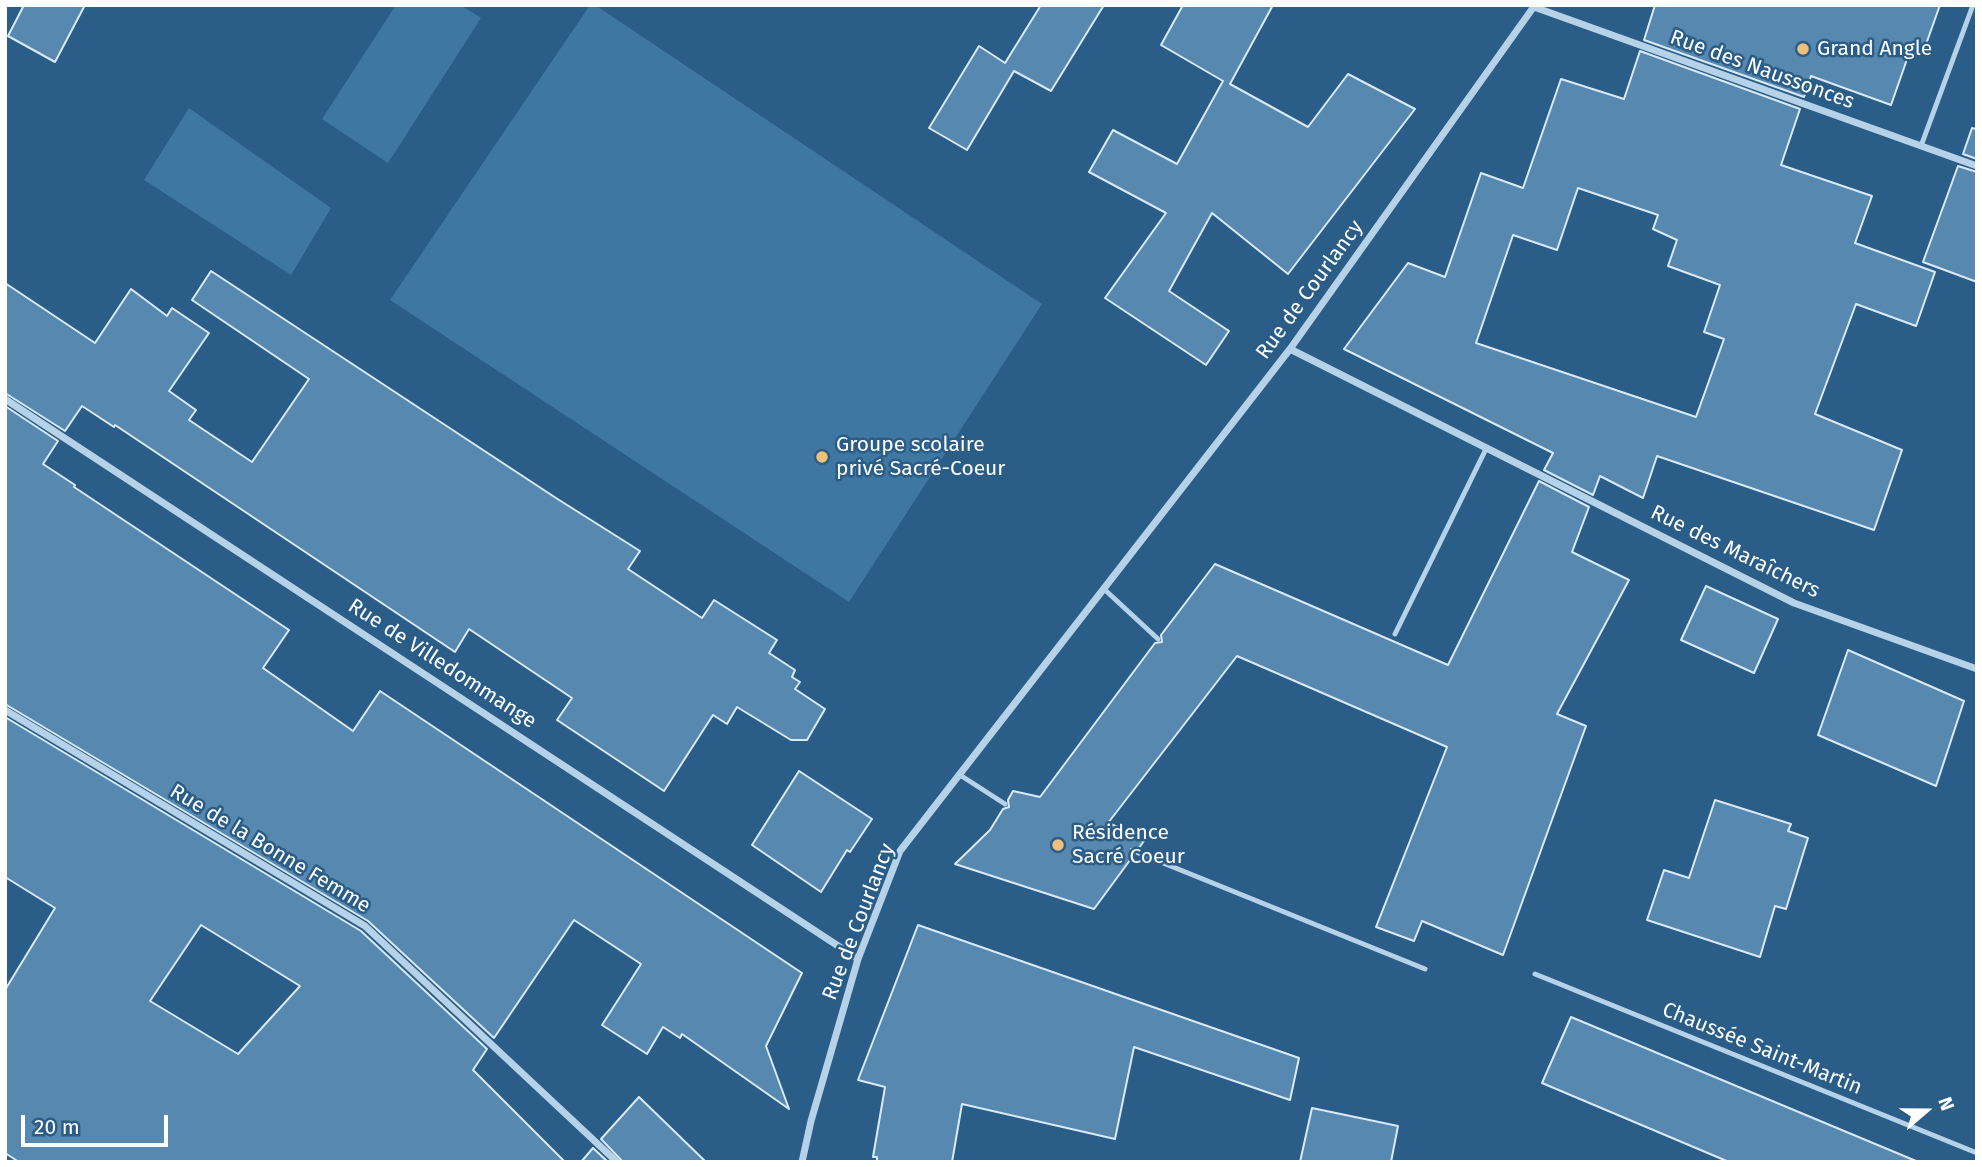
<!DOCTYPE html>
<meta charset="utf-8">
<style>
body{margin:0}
#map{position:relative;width:1982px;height:1167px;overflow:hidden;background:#2a5d87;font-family:"Fira Sans",sans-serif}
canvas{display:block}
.frame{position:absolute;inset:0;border:7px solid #fff;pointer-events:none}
.north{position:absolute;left:1891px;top:1076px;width:70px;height:70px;-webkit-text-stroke:5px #2a5d87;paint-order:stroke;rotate:70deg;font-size:19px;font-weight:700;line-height:28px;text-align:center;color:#fff}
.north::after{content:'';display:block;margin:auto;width:24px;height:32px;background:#fff;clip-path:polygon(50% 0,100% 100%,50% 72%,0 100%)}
.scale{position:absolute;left:21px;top:1115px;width:147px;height:32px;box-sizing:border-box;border:4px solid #fff;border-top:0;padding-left:9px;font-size:21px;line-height:24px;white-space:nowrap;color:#fff;-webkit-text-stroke:5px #2a5d87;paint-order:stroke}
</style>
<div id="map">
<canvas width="1982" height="1167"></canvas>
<div class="frame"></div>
<div class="north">N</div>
<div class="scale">20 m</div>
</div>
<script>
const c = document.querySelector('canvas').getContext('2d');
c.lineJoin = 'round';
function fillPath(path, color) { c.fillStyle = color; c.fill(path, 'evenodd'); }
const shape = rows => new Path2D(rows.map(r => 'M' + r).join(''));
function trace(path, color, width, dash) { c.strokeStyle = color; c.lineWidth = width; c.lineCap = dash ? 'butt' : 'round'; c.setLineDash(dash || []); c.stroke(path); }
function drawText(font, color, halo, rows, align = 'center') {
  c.font = font + ' "Fira Sans",sans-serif'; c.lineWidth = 5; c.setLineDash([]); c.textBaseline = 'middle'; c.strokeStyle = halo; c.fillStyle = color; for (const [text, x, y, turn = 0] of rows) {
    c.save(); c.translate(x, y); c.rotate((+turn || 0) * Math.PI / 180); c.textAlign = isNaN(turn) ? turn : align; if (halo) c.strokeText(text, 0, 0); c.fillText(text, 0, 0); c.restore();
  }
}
fillPath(shape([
 [396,5,461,5,481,18,388,163,322,119],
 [590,5,595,5,1042,304,849,602,390,300],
 [189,108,331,208,291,275,144,180]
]), '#3f77a3');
const building = shape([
 [24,5,85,5,55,62,8,36,24,5],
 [1041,5,1104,5,1051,91,1014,71,967,150,929,128,979,46,1005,63,1041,5],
 [1183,5,1273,5,1230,84,1308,127,1348,74,1415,109,1288,274,1212,213,1169,291,1229,331,1206,365,1105,298,1166,213,1089,172,1113,130,1177,164,1223,81,1161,45,1183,5],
 [1655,5,1940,5,1924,50,1912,45,1891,105,1811,76,1804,97,1644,40,1655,5],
 [1640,51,1800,109,1781,165,1872,196,1855,243,1935,272,1916,326,1856,304,1815,414,1902,450,1874,530,1657,456,1643,498,1600,476,1593,495,1544,470,1553,453,1344,349,1408,263,1445,277,1481,173,1523,188,1561,79,1624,99,1640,51],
 [1578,188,1658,215,1653,229,1677,240,1668,266,1720,285,1704,332,1724,339,1696,417,1476,343,1513,235,1557,250,1578,188],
 [1972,128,1977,129,1977,159,1963,154,1972,128],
 [1958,166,1977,172,1977,282,1923,262,1958,166],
 [211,271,556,498,640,551,628,569,702,618,714,600,777,640,769,653,795,670,792,677,800,682,795,689,825,709,807,740,791,740,737,707,727,724,713,715,664,791,557,720,572,698,469,629,455,652,115,425,114,427,82,406,65,431,5,393,5,283,95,343,131,289,167,316,172,308,209,333,169,391,196,410,189,420,252,462,309,379,192,300,211,271],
 [5,406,58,441,43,464,75,485,74,487,289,630,263,668,353,731,380,691,802,973,766,1046,789,1109,682,1034,680,1038,663,1027,647,1054,602,1025,641,964,574,920,494,1038,368,921,5,704,5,406],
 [1539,481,1589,507,1572,552,1629,580,1557,714,1586,726,1503,955,1422,921,1414,941,1376,927,1447,747,1237,656,1108,823,1146,838,1139,848,1131,849,1133,856,1094,909,955,864,990,830,1003,809,1009,807,1008,800,1013,791,1040,797,1155,643,1162,642,1161,635,1215,564,1448,665,1539,481],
 [1706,586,1778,619,1754,673,1681,640,1706,586],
 [1848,650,1964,701,1936,786,1818,735,1848,650],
 [5,717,361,931,487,1049,473,1070,565,1162,19,1162,5,1153,5,990,55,908,5,877,5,717],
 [201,925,300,986,238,1054,150,1001,201,925],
 [799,771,872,819,850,852,847,850,821,892,752,845,799,771],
 [1715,800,1791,824,1788,831,1808,838,1786,909,1775,906,1760,957,1647,920,1664,870,1689,878,1715,800],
 [918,925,1299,1058,1290,1100,1134,1047,1115,1139,962,1104,952,1162,877,1162,877,1157,873,1157,885,1087,858,1080,918,925],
 [1571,1017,1916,1161,1916,1162,1729,1162,1542,1083,1571,1017],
 [639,1097,706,1162,623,1162,601,1139,639,1097],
 [1312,1108,1398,1126,1391,1162,1300,1162,1312,1108],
 [593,1148,608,1162,581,1162,593,1148]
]);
fillPath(building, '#5688b0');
trace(building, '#d9eaf6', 2);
trace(shape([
 [1921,146,1973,5],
 [1104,589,1158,639],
 [1395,634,1486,449],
 [960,775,1005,804],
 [1136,852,1425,969],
 [1535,974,1977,1153]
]), '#b6d2e8', 5);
trace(shape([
 [1534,7,1977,166],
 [1290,349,1794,603,1977,669],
 [5,399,858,959],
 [5,710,365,926,617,1162],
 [802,1162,811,1121,858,959,900,851,1290,349,1535,5]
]), '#b6d2e8', 7);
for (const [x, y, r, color] of [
 [1803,49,7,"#eec07d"],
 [822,457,7,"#eec07d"],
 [1058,845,7,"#eec07d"]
]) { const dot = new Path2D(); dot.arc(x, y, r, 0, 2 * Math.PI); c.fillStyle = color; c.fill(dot); trace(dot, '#2a5d87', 2.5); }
drawText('21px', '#fff', '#2a5d87', [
 ["Grand Angle",1817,49],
 ["Groupe scolaire",836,445],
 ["privé Sacré-Coeur",836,469],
 ["Résidence",1072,833],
 ["Sacré Coeur",1072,857]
], 'left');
drawText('21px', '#fff', '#2a5d87', [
 ["Rue des Naussonces",1762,70,20],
 ["Rue de Courlancy",1310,290,-54],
 ["Rue des Maraîchers",1735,552,26],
 ["Rue de Villedommange",442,664,33],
 ["Rue de la Bonne Femme",270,849,31],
 ["Rue de Courlancy",859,922,-69],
 ["Chaussée Saint-Martin",1762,1049,22]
]);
</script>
